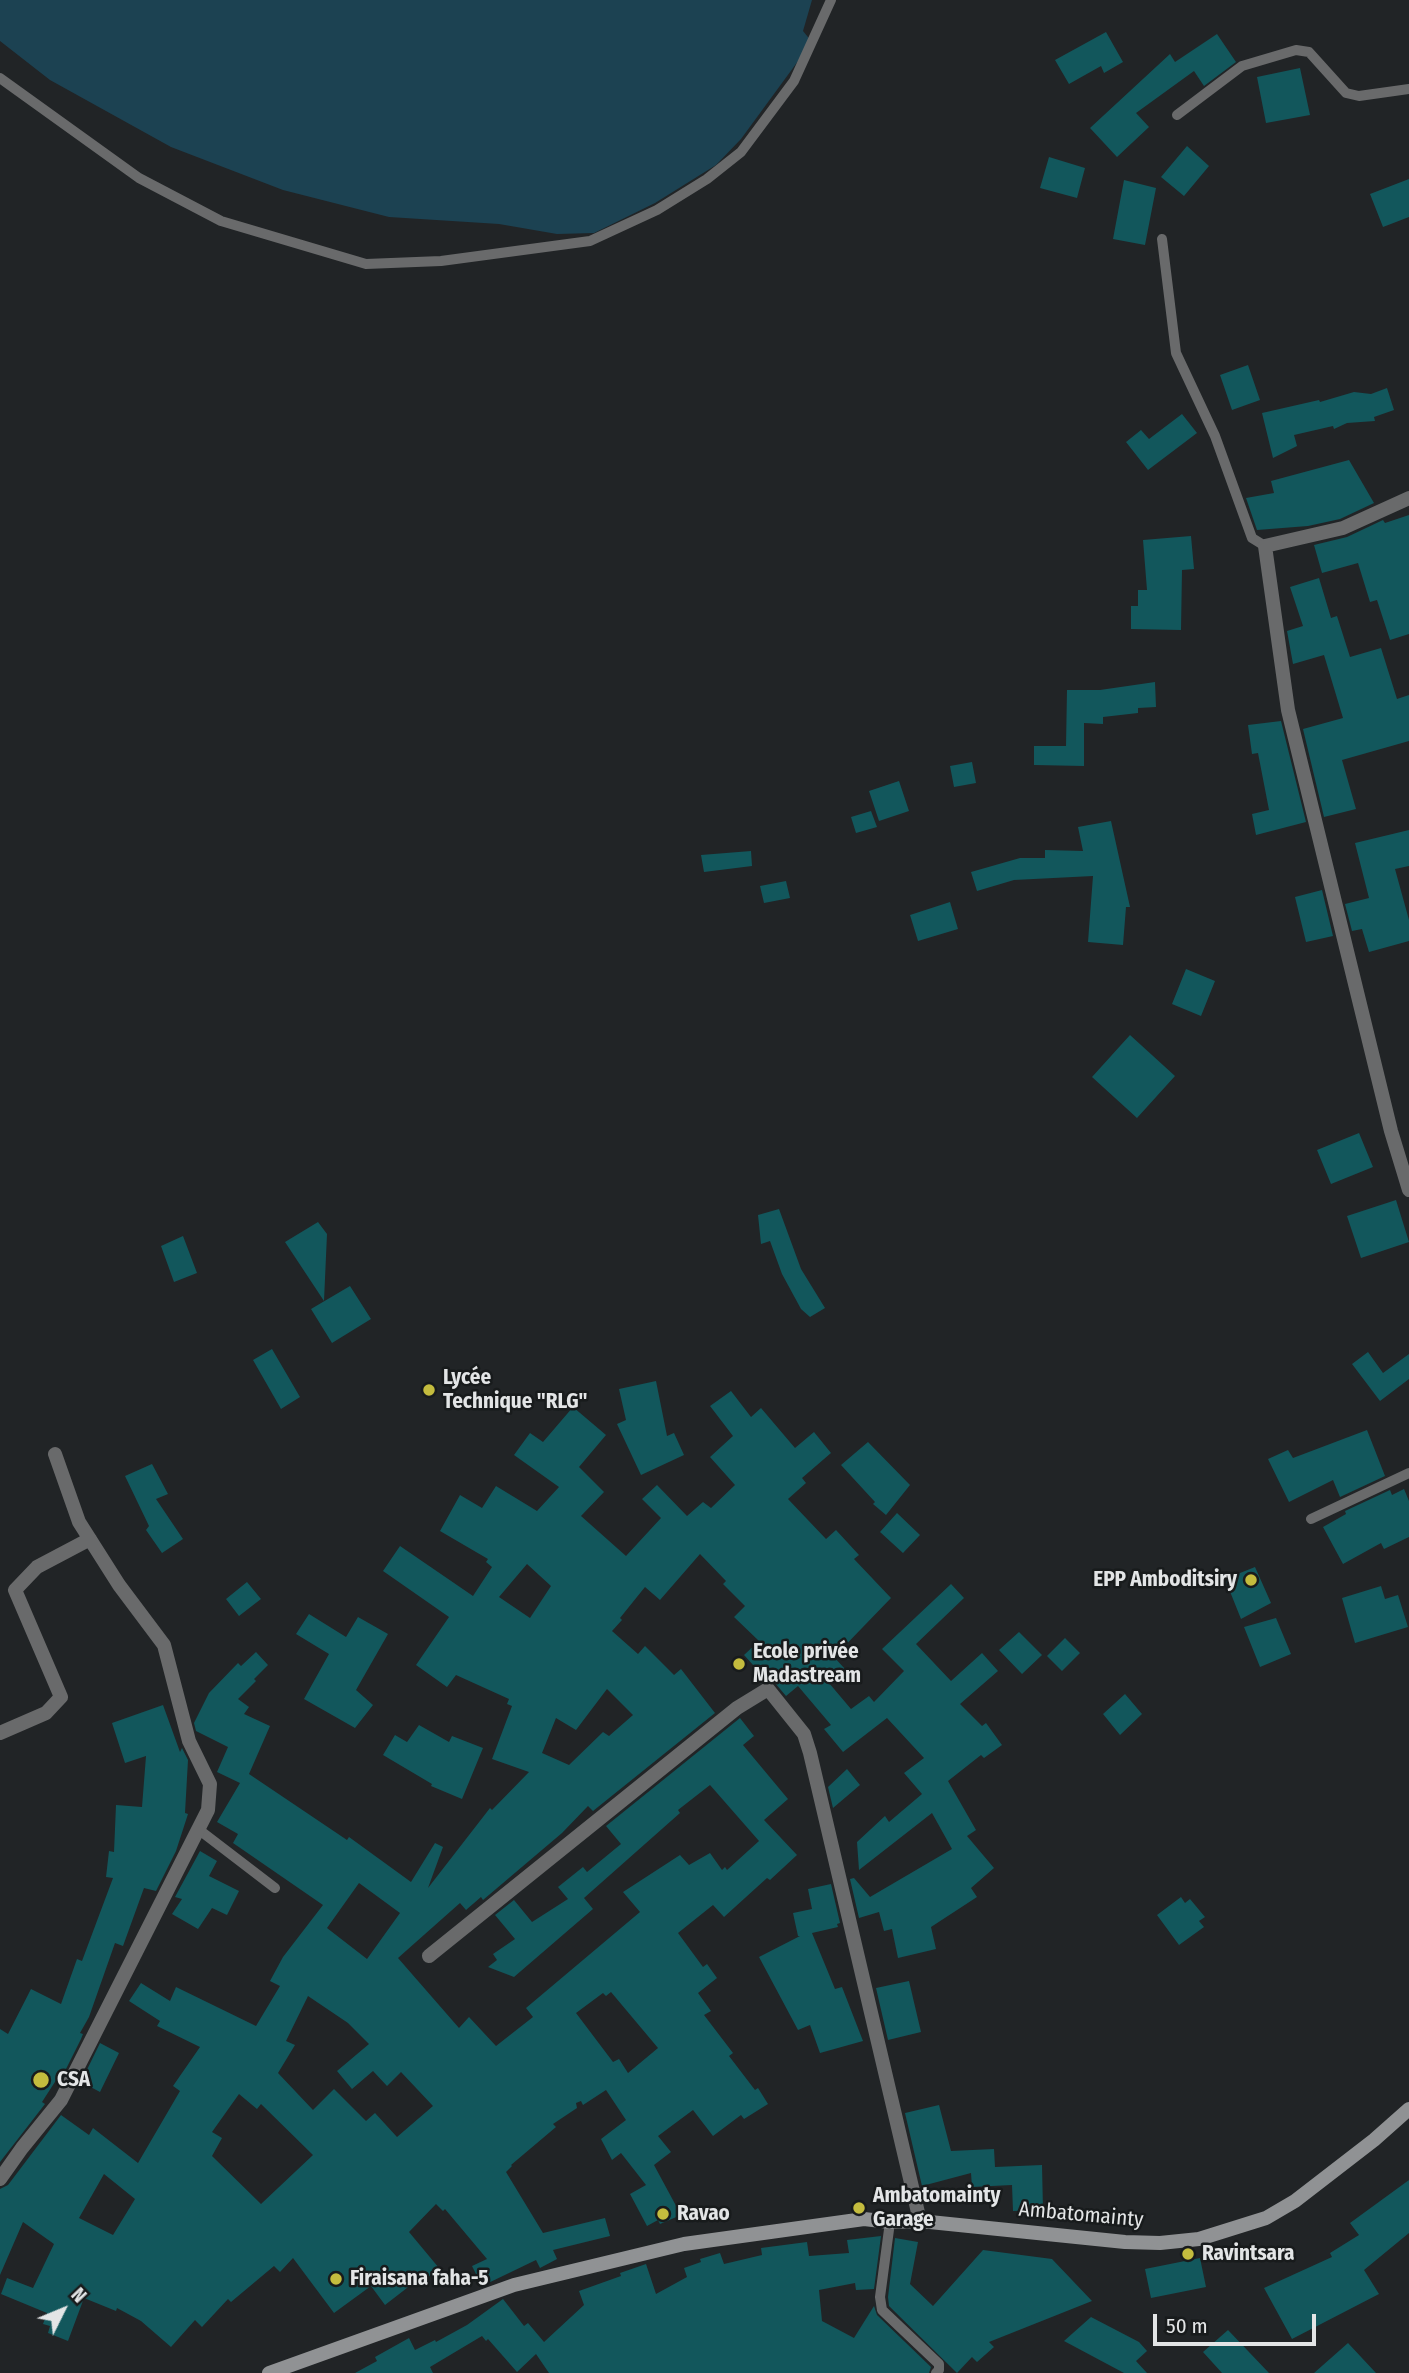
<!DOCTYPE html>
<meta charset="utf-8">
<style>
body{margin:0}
#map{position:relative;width:1409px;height:2373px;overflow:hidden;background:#212426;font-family:"Fira Sans Condensed",sans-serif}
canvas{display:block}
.north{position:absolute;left:28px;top:2275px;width:70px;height:70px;-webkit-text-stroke:5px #181b1c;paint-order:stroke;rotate:47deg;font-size:19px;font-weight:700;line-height:28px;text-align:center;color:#e3e5e6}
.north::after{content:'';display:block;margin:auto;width:24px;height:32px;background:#e3e5e6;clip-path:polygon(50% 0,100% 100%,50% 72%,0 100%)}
.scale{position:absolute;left:1153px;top:2314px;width:163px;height:32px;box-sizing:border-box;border:4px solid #e3e5e6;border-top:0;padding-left:9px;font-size:21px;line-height:24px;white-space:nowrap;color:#e3e5e6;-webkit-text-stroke:5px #181b1c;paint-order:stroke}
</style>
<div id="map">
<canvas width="1409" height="2373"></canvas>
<div class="north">N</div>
<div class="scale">50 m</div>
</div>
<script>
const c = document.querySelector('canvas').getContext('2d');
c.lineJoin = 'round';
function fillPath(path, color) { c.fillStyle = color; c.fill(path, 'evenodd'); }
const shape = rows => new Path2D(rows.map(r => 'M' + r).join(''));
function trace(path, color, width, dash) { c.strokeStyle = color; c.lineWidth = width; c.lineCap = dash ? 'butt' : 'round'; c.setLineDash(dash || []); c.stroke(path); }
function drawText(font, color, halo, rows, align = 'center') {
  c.font = font + ' "Fira Sans Condensed",sans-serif'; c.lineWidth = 5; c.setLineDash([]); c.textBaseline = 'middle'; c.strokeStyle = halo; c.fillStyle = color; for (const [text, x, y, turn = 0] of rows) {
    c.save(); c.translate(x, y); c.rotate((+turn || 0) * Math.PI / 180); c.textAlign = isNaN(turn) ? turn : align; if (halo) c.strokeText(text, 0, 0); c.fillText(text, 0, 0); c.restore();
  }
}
fillPath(shape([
 [0,0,812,0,803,31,812,42,741,139,716,165,655,203,594,233,557,234,499,224,389,217,283,190,171,147,50,80,0,41]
]), '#1c4252');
fillPath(shape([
 [1106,32,1123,62,1104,73,1101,66,1069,84,1055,60],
 [1217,34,1236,62,1204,86,1194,71,1136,113,1149,127,1117,157,1090,128,1170,54,1175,62],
 [1300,68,1310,115,1266,123,1257,77],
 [1187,146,1209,166,1184,196,1161,177],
 [1049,157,1085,168,1077,198,1040,188],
 [1409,179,1409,217,1383,227,1370,194],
 [1124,180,1156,188,1145,245,1113,239],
 [1248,365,1260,400,1232,410,1220,375],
 [1387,388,1394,410,1374,417,1375,421,1347,423,1334,429,1333,426,1294,435,1297,446,1273,458,1262,413,1319,400,1320,402,1354,392,1371,394],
 [1182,414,1197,433,1148,470,1126,442,1141,430,1149,439],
 [1349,460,1374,503,1340,519,1308,526,1257,530,1246,498,1274,493,1271,481],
 [1409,515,1409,634,1390,640,1377,600,1370,602,1358,563,1322,573,1314,545,1347,537,1383,520,1385,523],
 [1191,536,1194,569,1182,570,1181,630,1131,629,1131,606,1138,606,1138,590,1147,590,1143,540],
 [1319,578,1331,618,1337,616,1350,657,1381,648,1397,699,1409,695,1409,741,1342,760,1356,809,1324,817,1303,729,1343,718,1324,655,1293,664,1287,631,1303,626,1290,587],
 [1155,682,1156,707,1138,708,1138,713,1103,717,1103,724,1084,723,1084,766,1034,765,1034,746,1066,746,1067,690,1100,690],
 [1281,721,1306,822,1256,835,1252,814,1269,810,1258,753,1252,754,1248,725],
 [972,762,976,783,954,787,950,766],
 [899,781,909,811,879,821,869,791],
 [871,811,877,827,856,833,851,817],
 [1111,821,1130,907,1126,907,1123,945,1088,942,1093,876,1014,880,977,891,971,872,1020,858,1045,858,1045,850,1083,851,1078,827],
 [1409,830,1409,866,1395,869,1409,920,1409,941,1369,952,1362,929,1352,931,1345,904,1369,898,1355,843],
 [751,851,752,866,704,872,701,855],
 [786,881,790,898,764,903,760,886],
 [1322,890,1333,936,1306,942,1295,897],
 [950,902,958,929,918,941,910,915],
 [1186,969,1215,981,1201,1016,1172,1004],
 [1130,1035,1175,1076,1137,1118,1092,1077],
 [1359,1133,1373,1167,1331,1184,1317,1150],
 [1396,1200,1409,1242,1361,1258,1347,1216],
 [779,1209,801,1269,825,1308,810,1317,801,1309,782,1274,770,1241,761,1244,758,1215],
 [318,1222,327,1234,324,1301,285,1242],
 [183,1236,197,1273,174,1282,161,1246],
 [350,1286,371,1319,332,1343,311,1309],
 [272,1349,300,1397,281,1409,253,1360],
 [1368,1352,1383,1373,1409,1354,1409,1379,1380,1401,1352,1364],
 [656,1381,667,1436,674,1433,684,1455,641,1475,617,1424,626,1420,619,1389],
 [731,1391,751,1417,761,1408,795,1448,814,1432,831,1453,802,1478,806,1483,788,1499,826,1539,836,1530,859,1555,854,1559,891,1598,834,1657,845,1669,829,1683,851,1709,869,1696,874,1702,904,1671,882,1649,951,1584,964,1598,916,1644,951,1681,982,1653,998,1671,960,1704,982,1726,986,1723,1002,1745,984,1758,981,1755,948,1781,976,1830,967,1836,994,1868,971,1888,977,1897,931,1927,936,1949,898,1958,892,1929,884,1931,879,1912,859,1918,850,1879,854,1878,870,1897,952,1849,932,1813,859,1870,857,1842,885,1816,889,1822,922,1794,904,1773,924,1758,887,1718,843,1752,824,1729,831,1725,798,1686,786,1696,775,1683,766,1675,764,1677,744,1655,759,1641,734,1617,745,1606,723,1584,726,1581,700,1554,660,1600,645,1587,620,1618,622,1620,612,1631,638,1654,645,1646,674,1675,681,1669,715,1713,593,1811,588,1806,562,1833,483,1900,481,1897,466,1910,460,1903,398,1958,459,2028,469,2017,496,2046,533,2017,526,2008,640,1912,623,1892,680,1855,689,1865,710,1853,722,1870,725,1867,727,1870,759,1841,710,1785,678,1810,680,1813,584,1898,593,1909,514,1977,488,1967,497,1960,493,1954,515,1939,495,1915,514,1900,532,1922,568,1899,558,1887,583,1867,587,1872,621,1844,606,1826,740,1718,754,1736,743,1745,788,1799,764,1820,797,1855,770,1880,767,1878,724,1917,713,1905,678,1933,703,1967,707,1964,717,1978,698,1993,711,2011,704,2015,733,2053,729,2056,755,2090,758,2088,768,2104,744,2119,741,2115,713,2136,693,2110,658,2136,671,2152,654,2165,681,2215,660,2224,658,2220,647,2226,630,2194,646,2185,621,2153,612,2160,601,2139,626,2120,606,2090,583,2105,581,2101,576,2103,577,2108,553,2124,556,2127,511,2165,512,2166,506,2172,543,2233,605,2218,610,2236,553,2250,557,2259,540,2268,536,2260,482,2286,472,2266,487,2259,445,2209,443,2211,436,2204,409,2232,439,2268,419,2285,416,2281,385,2305,371,2286,334,2313,293,2258,280,2272,274,2266,231,2302,228,2299,202,2327,195,2320,171,2347,141,2321,117,2308,116,2311,84,2298,68,2341,48,2333,50,2326,43,2324,47,2313,1,2294,7,2278,33,2288,54,2244,23,2222,0,2275,0,2189,8,2185,61,2115,89,2135,93,2128,138,2163,180,2091,173,2086,200,2047,157,2026,160,2021,129,2001,141,1983,170,2001,176,1987,256,2026,280,1986,270,1981,283,1957,323,1905,233,1843,238,1834,217,1822,240,1783,217,1772,228,1747,196,1731,194,1723,209,1693,238,1663,241,1666,256,1652,268,1665,254,1679,256,1681,238,1699,249,1707,244,1714,270,1726,249,1774,347,1840,349,1837,411,1882,435,1843,443,1847,428,1888,490,1808,492,1810,529,1772,492,1759,512,1706,507,1704,509,1699,456,1675,447,1687,416,1665,449,1617,383,1571,400,1546,473,1596,492,1567,486,1562,488,1559,440,1531,460,1495,482,1508,496,1486,537,1511,559,1487,514,1455,530,1433,543,1442,573,1407,606,1435,579,1467,604,1492,581,1516,626,1556,661,1518,642,1499,657,1485,687,1516,703,1502,711,1508,735,1485,710,1457,733,1436,710,1406],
 [527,1564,551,1586,530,1618,499,1597],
 [607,1689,633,1715,609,1736,603,1732,569,1765,542,1753,556,1718,576,1730],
 [359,1883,400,1913,367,1959,327,1928],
 [611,1992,658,2048,628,2073,619,2059,613,2062,576,2013,603,1993,606,1996],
 [308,1996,348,2023,369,2044,337,2071,352,2089,373,2071,387,2086,401,2072,433,2106,397,2137,375,2113,366,2121,334,2089,313,2110,278,2073,295,2045,286,2041],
 [239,2094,257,2109,261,2104,313,2155,261,2204,212,2156,222,2138,212,2132],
 [104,2174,135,2199,113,2235,79,2218],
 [1367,1430,1385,1476,1340,1497,1333,1480,1289,1502,1268,1459,1288,1450,1293,1458],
 [868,1442,910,1485,886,1515,873,1504,875,1502,841,1465],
 [152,1464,168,1494,156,1499,183,1539,162,1553,146,1530,149,1526,125,1476],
 [1404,1489,1409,1501,1409,1537,1384,1549,1381,1543,1343,1564,1323,1527,1346,1514,1345,1511,1390,1490,1392,1495],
 [897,1513,920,1535,903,1553,880,1532],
 [1255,1567,1271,1603,1241,1619,1225,1579],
 [247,1582,261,1599,239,1616,226,1599],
 [1381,1586,1385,1599,1398,1595,1408,1627,1355,1643,1342,1598],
 [309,1614,346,1637,358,1617,388,1634,356,1690,373,1705,355,1728,304,1699,329,1654,296,1634],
 [1276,1618,1291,1654,1260,1667,1244,1627],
 [1019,1632,1042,1655,1022,1674,999,1650],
 [1065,1638,1080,1653,1062,1671,1047,1656],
 [1125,1694,1142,1714,1120,1735,1103,1714],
 [163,1705,180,1752,182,1748,188,1760,185,1813,188,1814,176,1851,156,1891,144,1888,123,1946,115,1943,89,2017,80,2033,83,2034,81,2039,64,2073,62,2071,42,2102,45,2104,0,2162,0,2029,8,2034,31,1989,61,2004,77,1959,82,1961,113,1878,106,1877,109,1851,114,1852,116,1805,142,1807,146,1756,125,1763,112,1723],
 [419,1725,449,1742,452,1736,483,1748,462,1799,431,1786,432,1784,383,1755,395,1735,407,1742],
 [847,1769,860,1785,833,1808,828,1787],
 [200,1851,217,1861,209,1876,239,1891,227,1915,212,1908,198,1929,172,1914,182,1899,175,1897],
 [831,1884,840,1923,837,1924,838,1927,812,1933,835,1989,842,1987,863,2041,820,2053,810,2025,798,2030,759,1957,800,1936,798,1936,793,1913,812,1909,808,1889],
 [1181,1897,1185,1903,1190,1899,1205,1917,1199,1921,1204,1927,1179,1945,1157,1915],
 [909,1981,921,2032,888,2040,876,1988],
 [100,2043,119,2053,100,2092,81,2082],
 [939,2105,951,2151,994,2149,995,2167,1042,2165,1043,2210,1013,2211,1012,2185,972,2187,971,2173,922,2186,905,2113],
 [1409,2180,1409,2233,1364,2270,1379,2294,1292,2339,1264,2288,1332,2257,1330,2253,1359,2235,1350,2223],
 [881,2236,874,2289,856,2290,855,2283,819,2290,822,2321,854,2338,874,2306,877,2315,931,2367,929,2373,549,2373,536,2354,517,2372,488,2339,486,2341,482,2336,430,2367,433,2373,355,2373,377,2361,375,2357,409,2338,415,2350,435,2340,436,2342,467,2325,503,2299,524,2326,528,2323,544,2342,584,2305,579,2291,621,2276,620,2273,646,2264,656,2294,687,2277,684,2268,701,2262,700,2259,720,2253,724,2264,762,2255,761,2248,807,2242,809,2256,849,2253,847,2240],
 [895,2238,918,2242,910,2284,933,2306,983,2250,1052,2259,1092,2301,989,2342,994,2347,977,2362,972,2357,957,2373,889,2306,888,2297],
 [1200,2258,1206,2287,1151,2298,1145,2269],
 [1091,2317,1139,2342,1147,2351,1136,2361,1147,2373,1124,2373,1064,2341],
 [1228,2330,1269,2373,1222,2373,1203,2352],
 [1348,2343,1376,2373,1314,2373]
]), '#12575c');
trace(shape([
 [0,78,139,178,221,221,366,264,441,261,590,241,657,210,707,179,741,152,794,81,831,0],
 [1177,115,1242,66,1296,50,1309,52,1346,93,1359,96,1409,89],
 [1162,239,1176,353,1215,436,1252,538,1265,546],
 [1311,1519,1409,1473],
 [198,1829,275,1888],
 [890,2222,880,2297,882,2310,939,2364,939,2370,936,2373]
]), '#696a6b', 10);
trace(shape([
 [1409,498,1343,528,1265,546,1288,710,1391,1131,1409,1190],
 [0,1733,46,1713,61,1697,15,1590,37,1567,90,1539],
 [429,1956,737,1708,768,1689,804,1734,810,1753,920,2221],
 [0,2179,22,2148,61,2100,208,1810,210,1784,189,1741,164,1645,119,1585,79,1522,55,1454]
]), '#696a6b', 14);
trace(shape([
 [269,2373,514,2285,684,2244,864,2219,890,2222,920,2221,1125,2242,1160,2243,1199,2239,1266,2218,1295,2201,1374,2140,1409,2109]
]), '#909294', 14);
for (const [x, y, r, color] of [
 [429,1390,7,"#c4bc3e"],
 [1251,1580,7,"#c4bc3e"],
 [739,1664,7,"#c4bc3e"],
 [41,2080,9,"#c4bc3e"],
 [859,2208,7,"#c4bc3e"],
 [663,2214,7,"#c4bc3e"],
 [1188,2254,7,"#c4bc3e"],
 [336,2279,7,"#c4bc3e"]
]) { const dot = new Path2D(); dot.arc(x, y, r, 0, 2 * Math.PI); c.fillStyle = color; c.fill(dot); trace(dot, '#181b1c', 2.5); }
drawText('bold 21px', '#e3e5e6', '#181b1c', [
 ["Lycée",443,1378],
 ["Technique \"RLG\"",443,1402],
 ["EPP Amboditsiry",1237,1580,"right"],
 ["Ecole privée",753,1652],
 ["Madastream",753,1676],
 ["CSA",57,2080],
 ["Ambatomainty",873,2196],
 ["Garage",873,2220],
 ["Ravao",677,2214],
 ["Ravintsara",1202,2254],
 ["Firaisana faha-5",350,2279]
], 'left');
drawText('21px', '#e3e5e6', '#181b1c', [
 ["Ambatomainty",1081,2215,5]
]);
</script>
